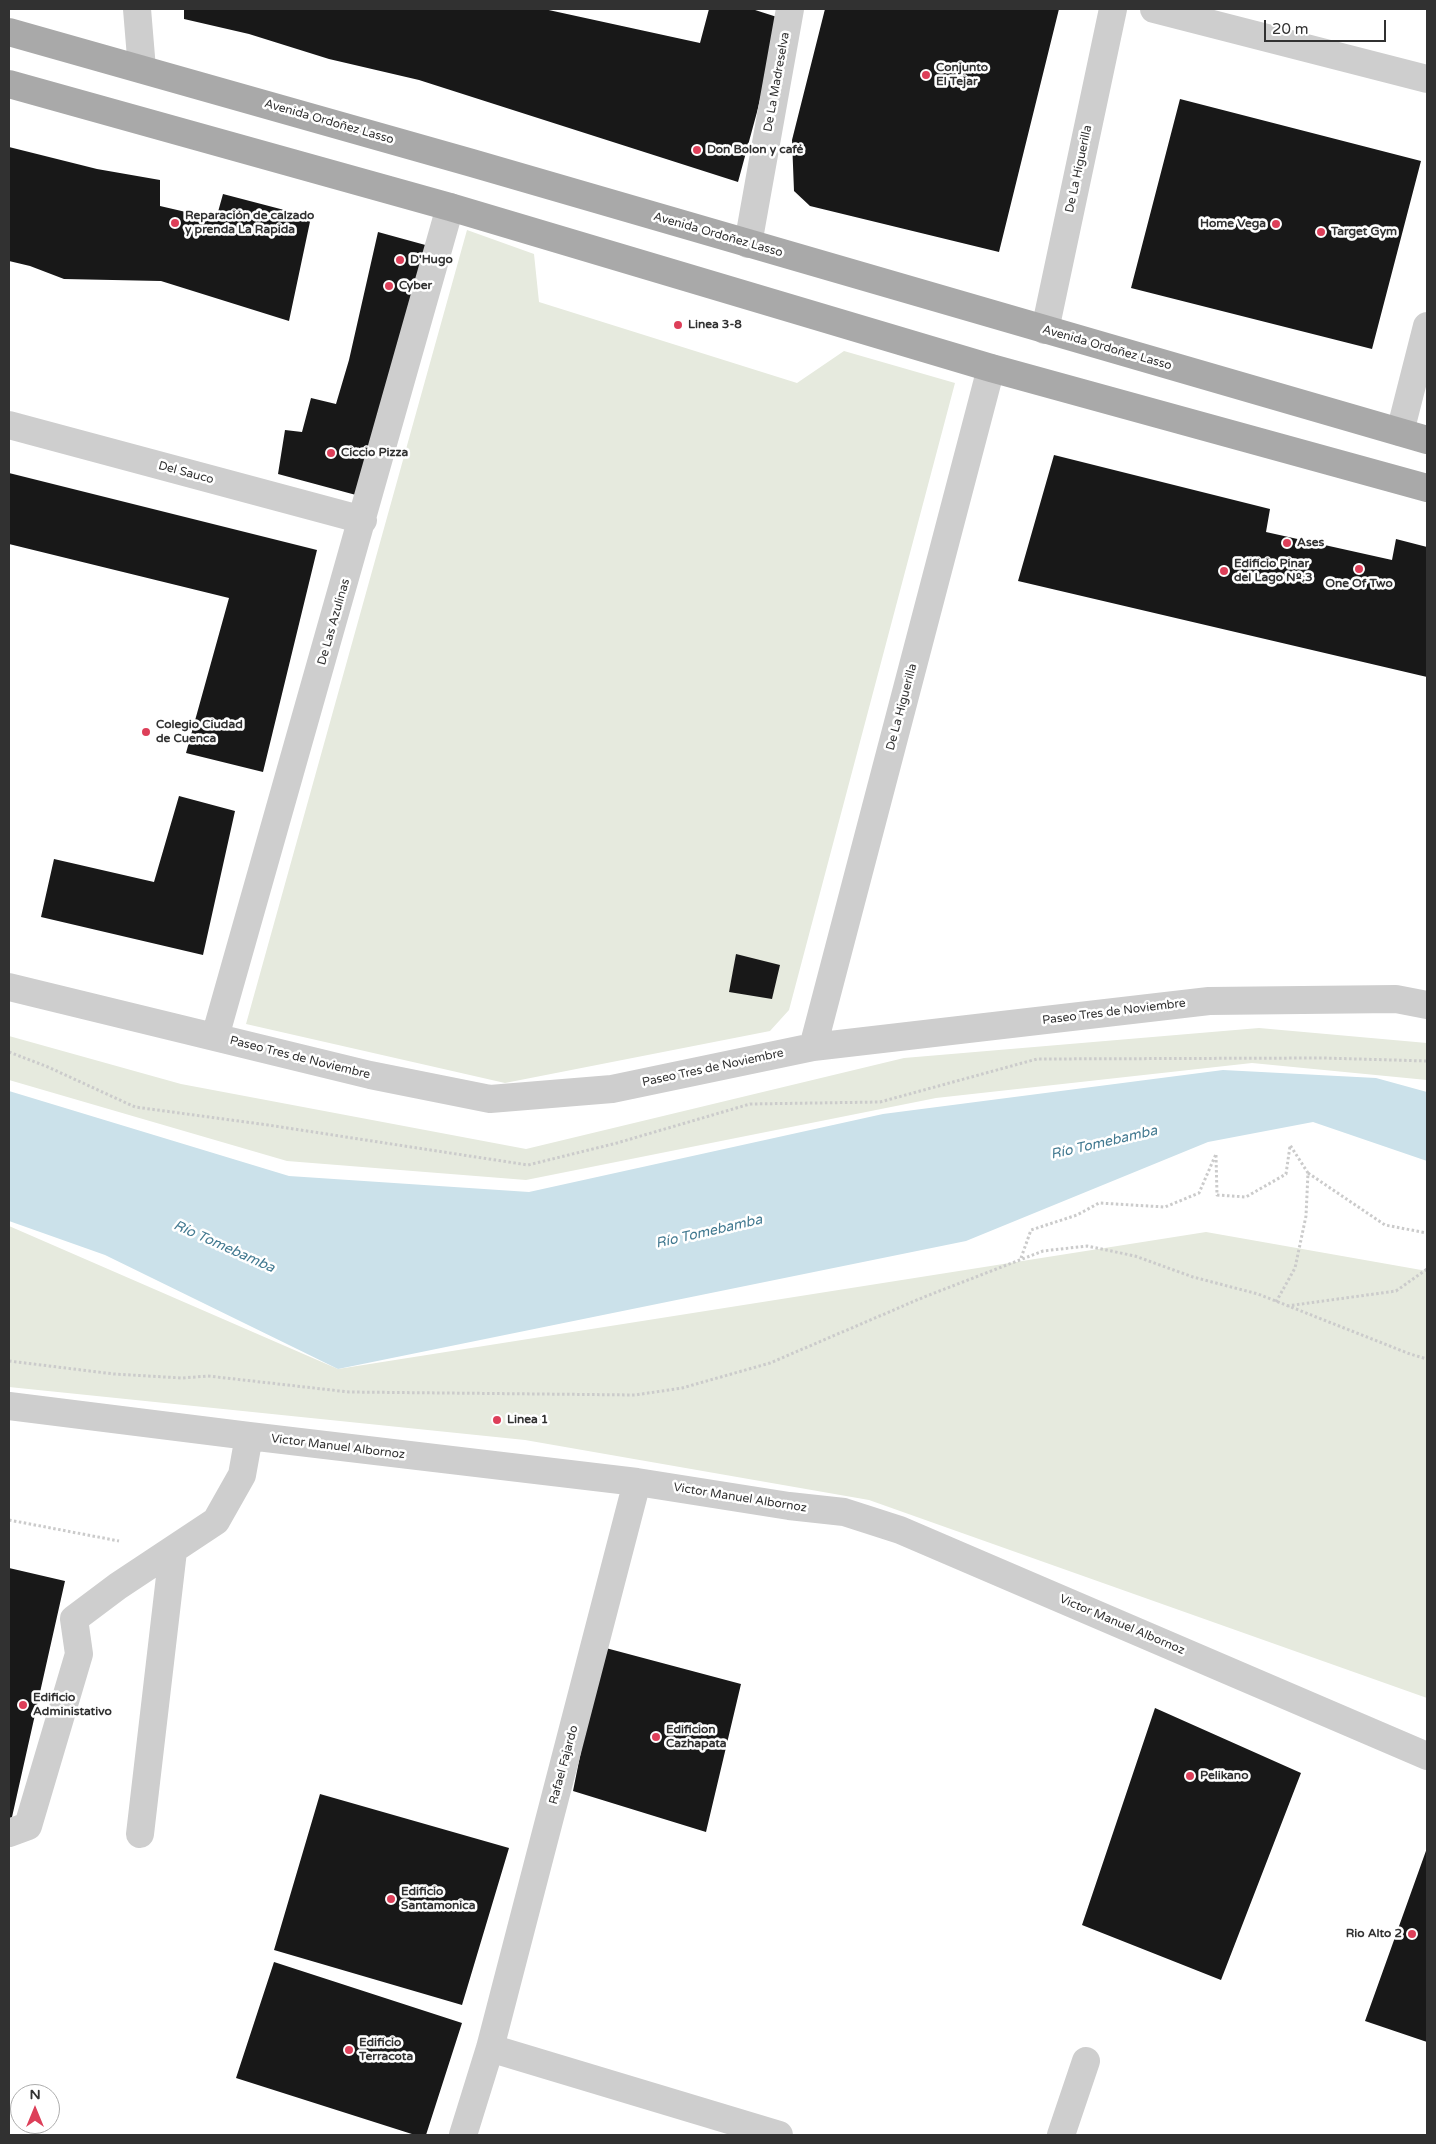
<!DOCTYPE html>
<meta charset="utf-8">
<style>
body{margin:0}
#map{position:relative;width:1436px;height:2144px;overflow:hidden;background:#fff;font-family:"Varela Round",sans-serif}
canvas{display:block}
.frame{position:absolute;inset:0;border:10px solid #313131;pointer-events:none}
.north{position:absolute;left:10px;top:2084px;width:50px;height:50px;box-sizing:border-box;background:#fff;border:1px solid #adadad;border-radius:50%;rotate:0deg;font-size:14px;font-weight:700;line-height:20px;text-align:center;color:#313131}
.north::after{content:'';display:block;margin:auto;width:18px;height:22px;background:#dd3f59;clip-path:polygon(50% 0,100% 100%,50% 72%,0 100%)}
.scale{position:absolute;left:1264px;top:20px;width:122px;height:22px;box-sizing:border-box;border:2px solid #313131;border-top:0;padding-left:6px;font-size:15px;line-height:18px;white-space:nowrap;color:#313131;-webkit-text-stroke:4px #fff;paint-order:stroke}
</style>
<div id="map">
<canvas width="1436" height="2144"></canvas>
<div class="frame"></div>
<div class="north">N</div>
<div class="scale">20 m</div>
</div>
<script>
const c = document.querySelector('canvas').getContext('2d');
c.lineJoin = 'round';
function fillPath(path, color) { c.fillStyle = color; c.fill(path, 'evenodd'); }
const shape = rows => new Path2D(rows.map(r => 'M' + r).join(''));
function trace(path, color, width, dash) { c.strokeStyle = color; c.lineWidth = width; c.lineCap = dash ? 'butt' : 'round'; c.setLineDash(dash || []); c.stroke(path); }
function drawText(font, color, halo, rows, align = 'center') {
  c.font = font + ' "Varela Round",sans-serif'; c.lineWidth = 5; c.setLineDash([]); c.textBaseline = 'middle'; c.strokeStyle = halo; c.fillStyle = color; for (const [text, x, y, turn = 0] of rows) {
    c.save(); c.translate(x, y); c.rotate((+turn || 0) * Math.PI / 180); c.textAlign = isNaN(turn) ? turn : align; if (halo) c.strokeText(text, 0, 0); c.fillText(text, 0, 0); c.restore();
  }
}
fillPath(shape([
 [467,230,534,254,539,302,797,383,844,351,955,383,789,1010,770,1031,505,1083,246,1024],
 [1259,1028,1427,1043,1427,1080,1252,1063,936,1098,526,1180,287,1161,9,1080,9,1036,181,1084,526,1149,904,1058],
 [9,1226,338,1369,1206,1232,1427,1271,1427,1698,869,1500,525,1440,9,1387]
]), '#e6eade');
fillPath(shape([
 [1223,1070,1376,1078,1427,1092,1427,1161,1313,1122,1208,1142,966,1241,338,1369,105,1255,9,1221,9,1091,289,1176,529,1192,883,1114]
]), '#cbe1ea');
fillPath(shape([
 [184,9,544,9,700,43,709,9,752,9,780,18,757,112,738,182,419,80,329,59,249,34,184,19],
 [825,9,1059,9,999,252,810,206,794,191,792,140],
 [1180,99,1421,161,1372,349,1131,288],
 [9,147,97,169,160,180,160,206,216,219,223,194,311,217,289,321,161,281,64,279,30,266,9,261],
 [378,232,429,246,356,495,278,474,285,430,302,432,311,398,336,404,349,360],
 [1054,455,1270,509,1266,532,1392,560,1396,539,1427,547,1427,677,1018,581],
 [9,473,317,550,263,772,186,753,229,598,9,544],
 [179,796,235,811,203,955,41,917,54,859,154,882],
 [736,954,780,965,772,999,729,992],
 [9,1568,65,1581,10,1826,9,1826],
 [602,1647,741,1684,706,1832,573,1791],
 [1155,1708,1301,1773,1221,1980,1082,1925],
 [320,1794,509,1848,462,2005,274,1950],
 [1427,1848,1427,2042,1365,2021],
 [274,1962,462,2023,426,2135,415,2135,236,2078]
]), '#181818');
trace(shape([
 [9,1052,48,1067,135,1107,268,1125,528,1165,617,1143,750,1104,880,1102,1037,1059,1323,1058,1427,1061],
 [1216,1155,1217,1195,1246,1197,1286,1174,1290,1146],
 [1308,1173,1385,1225,1427,1233],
 [1021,1258,1031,1230,1077,1215,1099,1203,1165,1207,1199,1193,1216,1154],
 [1276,1302,1295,1268,1306,1216,1308,1173,1290,1145],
 [1287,1306,1396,1291,1427,1269],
 [9,1361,114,1374,182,1378,208,1376,349,1392,635,1395,682,1388,770,1363,924,1297,1043,1251,1087,1246,1135,1256,1193,1277,1258,1294,1410,1354,1427,1359],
 [9,1520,119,1541]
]), '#cbcbcb', 3, [2.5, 2.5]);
trace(shape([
 [137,9,142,69],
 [1154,9,1427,79],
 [748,244,790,9],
 [1045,330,1113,9],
 [9,425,363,520],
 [1400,432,1427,326],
 [9,987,370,1075,490,1099,612,1089,813,1047,1209,1001,1396,999,1427,1005],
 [215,1037,450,207],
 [813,1047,991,368],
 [9,1406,249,1436,637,1482,789,1506,844,1512,900,1530,1427,1756],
 [9,1833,28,1826,79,1654,74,1619,118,1586,216,1521,242,1475,249,1436],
 [140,1834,173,1551],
 [490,2048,779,2135],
 [463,2135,490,2048,637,1482],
 [1061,2135,1086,2061]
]), '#cecece', 28);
trace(shape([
 [9,32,472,163,1427,440],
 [9,84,450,207,991,368,1427,488]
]), '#a9a9a9', 28);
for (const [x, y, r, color] of [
 [926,75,5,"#dd3f59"],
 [697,150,5,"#dd3f59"],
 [175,223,5,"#dd3f59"],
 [1276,224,5,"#dd3f59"],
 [1321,232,5,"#dd3f59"],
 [400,260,5,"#dd3f59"],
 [389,286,5,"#dd3f59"],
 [678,325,5,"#dd3f59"],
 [331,453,5,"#dd3f59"],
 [1287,543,5,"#dd3f59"],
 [1359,569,5,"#dd3f59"],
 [1224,571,5,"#dd3f59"],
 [146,732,5,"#dd3f59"],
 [497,1420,5,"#dd3f59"],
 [23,1705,5,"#dd3f59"],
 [656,1737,5,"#dd3f59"],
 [1190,1776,5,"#dd3f59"],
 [391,1899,5,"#dd3f59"],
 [1412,1934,5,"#dd3f59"],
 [349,2050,5,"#dd3f59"]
]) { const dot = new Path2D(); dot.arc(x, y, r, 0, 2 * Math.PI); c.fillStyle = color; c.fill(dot); trace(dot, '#fff', 2); }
drawText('bold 12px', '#313131', '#fff', [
 ["Conjunto",936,68],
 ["El Tejar",936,82],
 ["Don Bolon y café",707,150],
 ["Reparación de calzado",185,216],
 ["y prenda La Rapida",185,230],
 ["Home Vega",1266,224,"right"],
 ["Target Gym",1331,232],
 ["D'Hugo",410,260],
 ["Cyber",399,286],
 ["Linea 3-8",688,325],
 ["Ciccio Pizza",341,453],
 ["Ases",1297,543],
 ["Edificio Pinar",1234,564],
 ["del Lago Nº.3",1234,578],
 ["One Of Two",1359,584,"center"],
 ["Colegio Ciudad",156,725],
 ["de Cuenca",156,739],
 ["Linea 1",507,1420],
 ["Edificio",33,1698],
 ["Administativo",33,1712],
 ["Edificion",666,1730],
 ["Cazhapata",666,1744],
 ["Pelikano",1200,1776],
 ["Edificio",401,1892],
 ["Santamonica",401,1906],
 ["Rio Alto 2",1402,1934,"right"],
 ["Edificio",359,2043],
 ["Terracota",359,2057]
], 'left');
drawText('12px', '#313131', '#fff', [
 ["De La Madreselva",777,82,-80],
 ["Avenida Ordoñez Lasso",329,122,16],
 ["De La Higuerilla",1079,169,-78],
 ["Avenida Ordoñez Lasso",718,235,16],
 ["Avenida Ordoñez Lasso",1107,348,16],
 ["Del Sauco",186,473,15],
 ["De Las Azulinas",334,622,-74],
 ["De La Higuerilla",902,707,-75],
 ["Paseo Tres de Noviembre",1114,1012,-7],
 ["Paseo Tres de Noviembre",300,1058,14],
 ["Paseo Tres de Noviembre",713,1068,-12],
 ["Victor Manuel Albornoz",338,1447,7],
 ["Victor Manuel Albornoz",740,1498,9],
 ["Victor Manuel Albornoz",1122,1625,23],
 ["Rafael Fajardo",564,1765,-75]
]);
drawText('italic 14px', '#427990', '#fff', [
 ["Río Tomebamba",1104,1143,-13],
 ["Río Tomebamba",709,1232,-13],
 ["Río Tomebamba",224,1247,24]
]);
</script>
